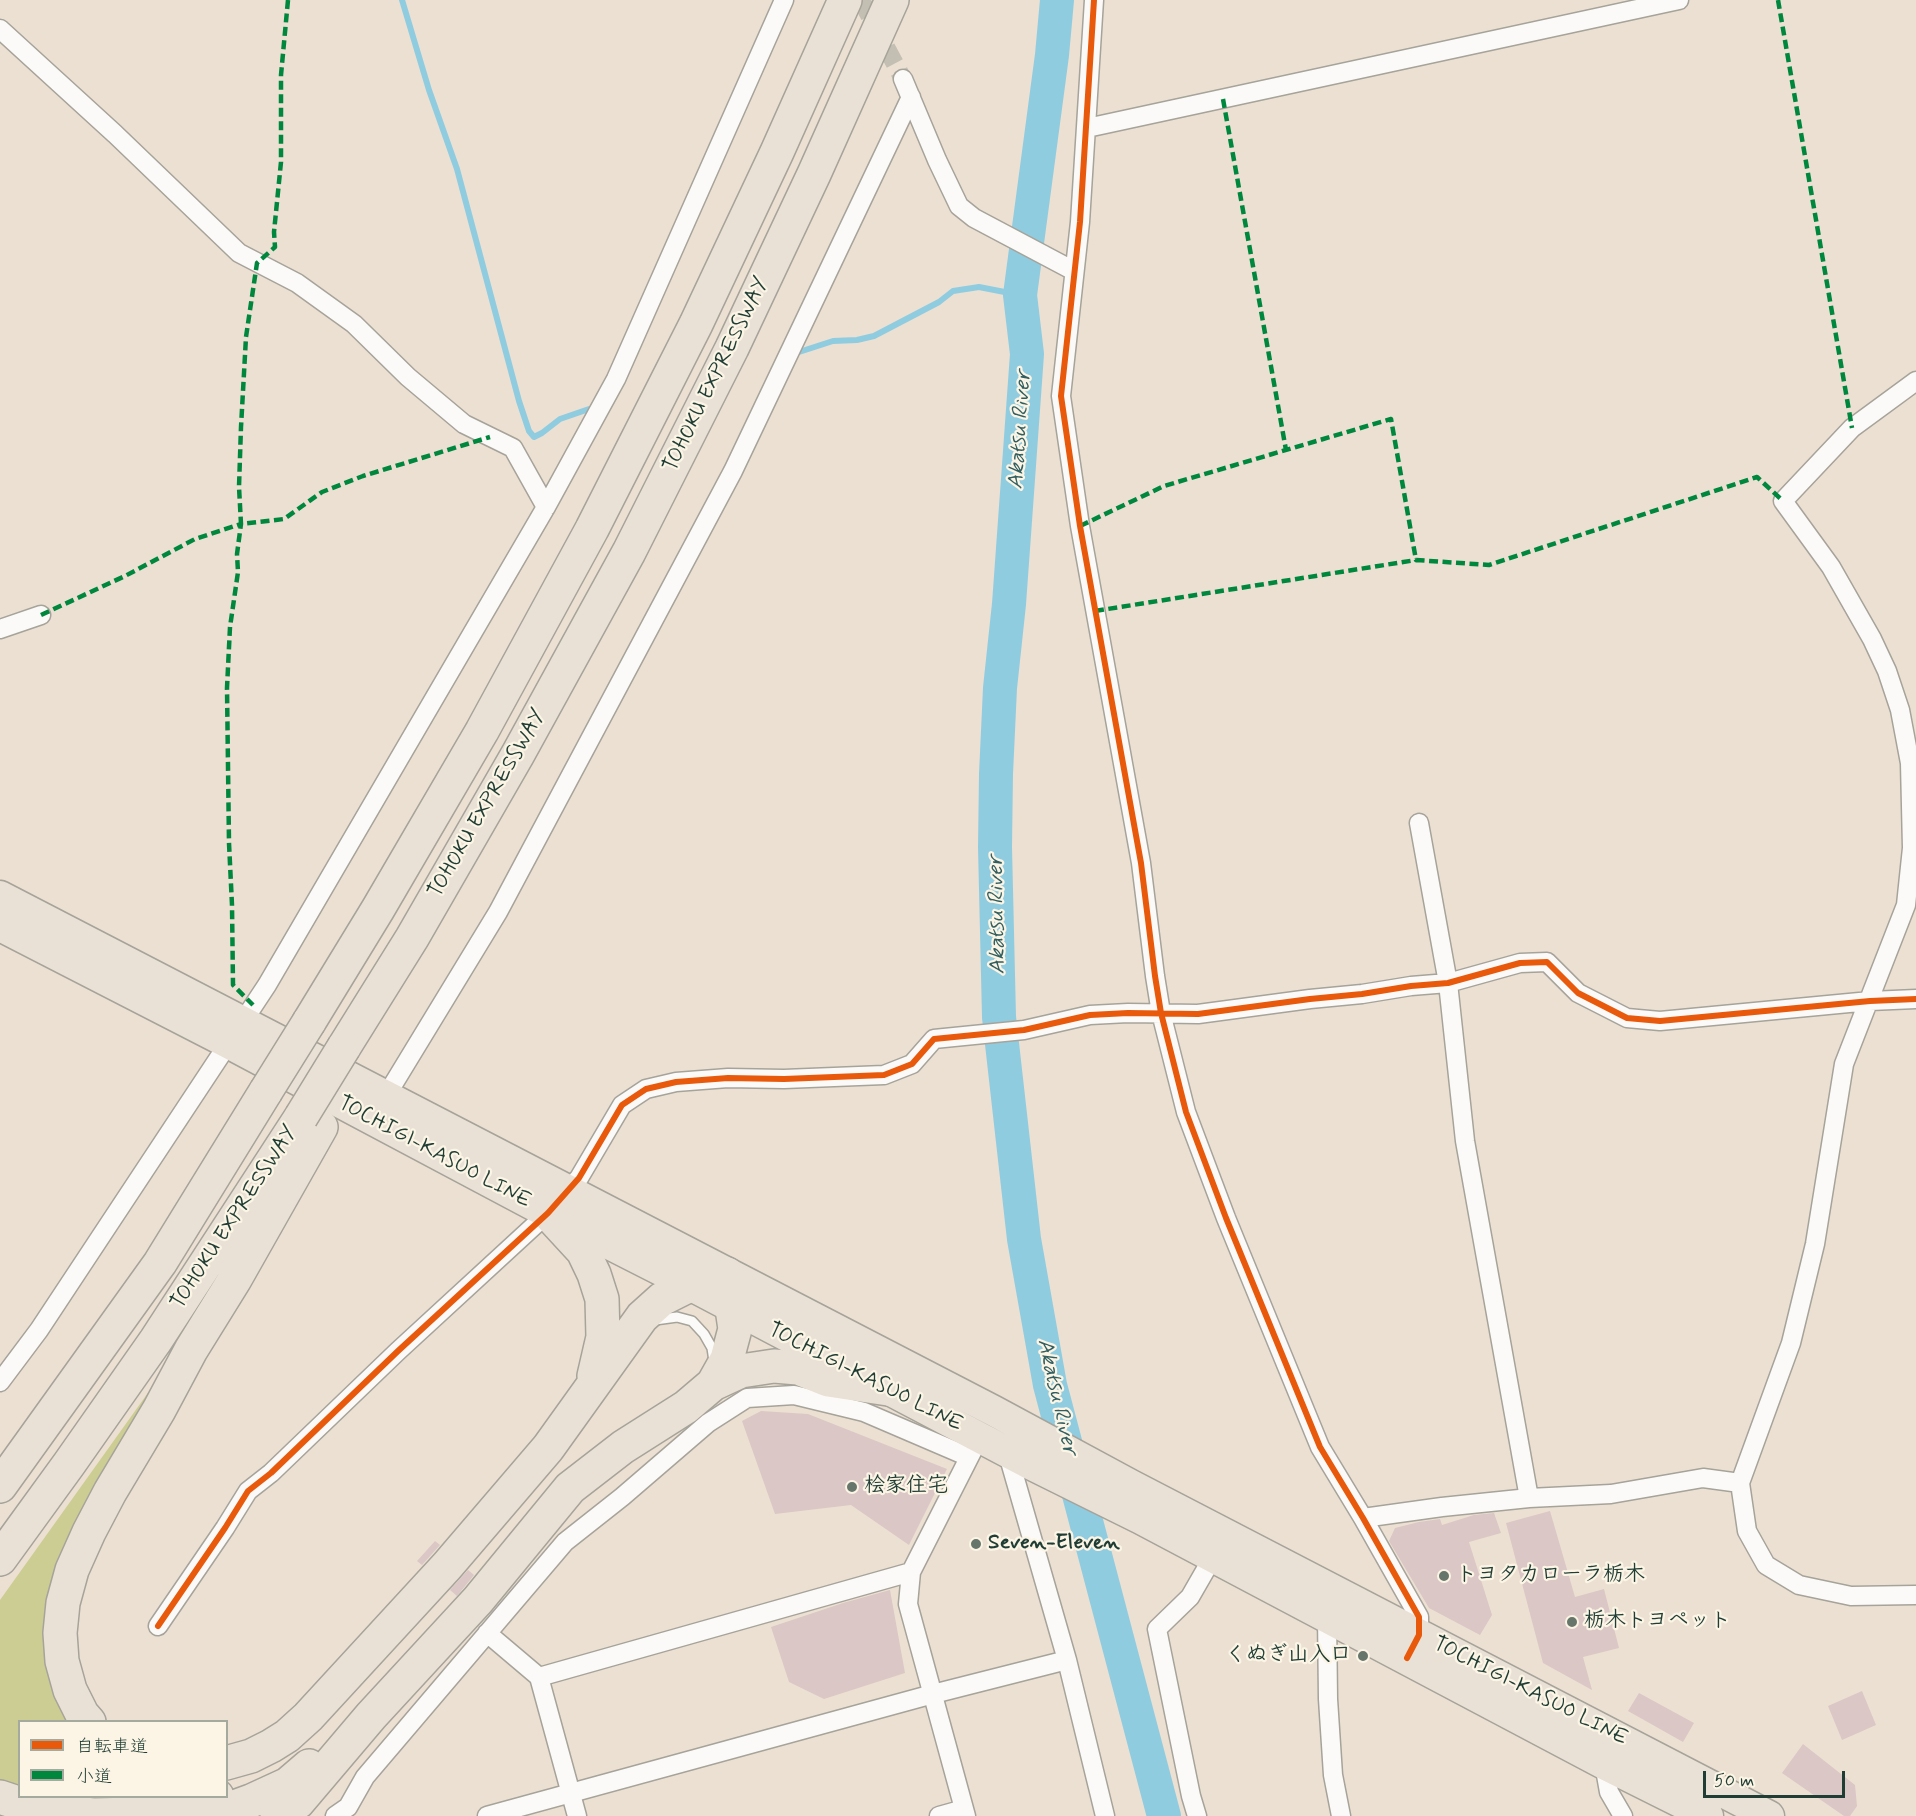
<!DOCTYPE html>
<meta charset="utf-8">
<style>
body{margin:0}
#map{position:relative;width:1916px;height:1816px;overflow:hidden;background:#ece0d2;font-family:Mynerve,"Klee One",sans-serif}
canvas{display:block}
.legend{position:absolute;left:18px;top:1720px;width:210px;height:78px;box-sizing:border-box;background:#fcf5e5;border:2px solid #a4ab9e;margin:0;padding:8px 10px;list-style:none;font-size:18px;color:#1f3d34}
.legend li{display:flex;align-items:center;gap:12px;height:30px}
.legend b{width:30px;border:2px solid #a4ab9e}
.scale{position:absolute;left:1703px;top:1771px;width:142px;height:27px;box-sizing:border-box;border:3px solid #1f3d34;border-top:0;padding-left:8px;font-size:18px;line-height:21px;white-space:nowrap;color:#1f3d34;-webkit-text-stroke:4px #fcf5e5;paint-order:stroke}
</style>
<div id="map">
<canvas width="1916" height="1816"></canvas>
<ul class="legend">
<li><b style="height:8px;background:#e8590c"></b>自転車道</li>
<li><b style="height:8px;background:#00873e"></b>小道</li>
</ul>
<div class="scale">50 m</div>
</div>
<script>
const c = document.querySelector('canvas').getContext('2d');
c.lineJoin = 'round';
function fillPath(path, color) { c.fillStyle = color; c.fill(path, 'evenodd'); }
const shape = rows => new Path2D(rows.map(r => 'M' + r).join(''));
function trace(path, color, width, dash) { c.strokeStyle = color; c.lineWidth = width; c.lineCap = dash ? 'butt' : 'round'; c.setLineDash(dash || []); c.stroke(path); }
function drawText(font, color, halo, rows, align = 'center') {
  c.font = font + ' Mynerve,"Klee One",sans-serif'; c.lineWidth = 4.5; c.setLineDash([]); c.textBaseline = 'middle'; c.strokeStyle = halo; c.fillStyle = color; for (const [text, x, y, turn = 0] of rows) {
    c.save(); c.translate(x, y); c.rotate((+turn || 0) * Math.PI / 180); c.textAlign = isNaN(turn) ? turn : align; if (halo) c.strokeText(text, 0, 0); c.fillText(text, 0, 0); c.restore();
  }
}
fillPath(shape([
 [170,1362,61,1578,76,1721,20,1722,19,1786,0,1780,0,1600]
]), '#cccd93');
trace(shape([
 [402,0,429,90,457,169,519,401,529,431,534,437,542,433,560,419,589,409],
 [799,352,833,341,857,340,874,336,939,302,953,291,979,287,1020,295]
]), '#90cce0', 6);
trace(shape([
 [1057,0,1052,55,1020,295,1027,354,1009,604,1000,688,996,774,995,847,999,1017,1024,1239,1050,1385,1164,1816]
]), '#90cce0', 34);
fillPath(shape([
 [761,1411,808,1414,947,1469,909,1545,851,1505,775,1514,742,1421],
 [1550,1511,1575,1597,1604,1589,1619,1648,1583,1657,1592,1690,1543,1663,1506,1523],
 [1494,1513,1501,1533,1469,1542,1492,1615,1480,1635,1429,1608,1389,1541,1395,1528,1419,1522,1440,1519,1442,1525,1474,1515],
 [435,1541,440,1545,422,1565,417,1561],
 [468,1570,474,1575,457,1596,450,1590],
 [890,1590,905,1673,824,1699,789,1682,771,1627,843,1603],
 [1862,1691,1876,1725,1842,1740,1828,1706],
 [1639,1693,1694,1723,1683,1742,1628,1711],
 [1803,1744,1855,1785,1857,1806,1850,1816,1844,1816,1782,1773]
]), '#dac7c6');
trace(shape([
 [861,0,903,79]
]), '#c3bfb2', 18, [18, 9]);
const service = shape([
 [655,1320,677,1317,692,1321,704,1334,712,1348,714,1361]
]);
const minor = shape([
 [1094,0,1080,222,1061,396,1080,526,1141,863,1155,976,1161,1013,1186,1112,1226,1218,1320,1447,1363,1518,1419,1617,1419,1635,1416,1641],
 [0,29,115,134,239,253,297,283,354,324,408,377,464,424,513,448,546,507],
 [903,79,937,160,959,206,974,218,1074,271],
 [1087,128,1679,0],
 [0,629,41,615],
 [1419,823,1448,983,1465,1141,1529,1498],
 [386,1096,498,912,733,471,911,97],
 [0,1382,39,1330,267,985,546,507,616,379,784,0],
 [1007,1451,1067,1660,1105,1816],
 [1740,1483,1791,1343,1815,1244,1844,1064,1906,905,1912,848,1910,763,1900,710,1887,671,1872,639,1831,567,1783,501,1852,428,1916,381],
 [1363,1518,1442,1507,1529,1498,1611,1494,1703,1478,1740,1483,1747,1531,1766,1565,1799,1585,1851,1596,1916,1595],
 [1327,1616,1328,1699,1333,1775,1341,1816],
 [158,1626,225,1528,248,1491,271,1473,398,1351,548,1213,579,1178,622,1105,646,1089,676,1082,728,1078,784,1079,884,1075,912,1064,934,1039,1024,1030,1090,1015,1128,1013,1198,1014,1310,999,1362,994,1411,986,1448,983,1520,963,1547,962,1578,993,1627,1018,1660,1021,1870,1001,1916,999],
 [487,1633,539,1677,577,1816],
 [539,1677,911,1572],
 [1606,1760,1604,1764,1609,1792,1623,1816],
 [335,1816,348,1807,365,1777,565,1542,622,1497,708,1423,747,1398,794,1395,864,1412,969,1457],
 [487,1816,933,1694,1067,1660],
 [939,1816,964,1809],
 [966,1816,908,1604,911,1572,974,1448],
 [1197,1816,1191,1796,1157,1629,1190,1597,1213,1557]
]);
const primary = shape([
 [0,896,994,1411,1131,1485,1769,1816],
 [0,926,228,1043,548,1213,690,1285,1028,1463,1139,1518,1604,1764,1708,1816]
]);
const motorway = shape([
 [309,1022,378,909,482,731,592,529,696,324,777,152,845,0],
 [344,1047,412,938,518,754,629,552,732,348,814,174,892,0],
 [548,1213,583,1251,594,1274,602,1299,603,1337,594,1376],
 [0,1486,160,1263,266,1091],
 [0,1559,69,1464,156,1340,301,1117],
 [89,1722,82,1714,70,1690,62,1661,60,1633,63,1603,72,1570,89,1532,110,1492,159,1410,191,1350,235,1279,321,1127],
 [226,1763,251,1756,271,1746,287,1736,308,1717,447,1566,548,1448,642,1317,662,1299,690,1285,727,1274,735,1329,727,1359,713,1384],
 [0,1797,18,1803,56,1811,93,1815,134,1814,170,1810,217,1796],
 [210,1816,251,1801,288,1784,309,1766],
 [277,1816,298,1802,371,1716,478,1600,570,1488,623,1447,686,1407,713,1384,741,1371,774,1366,798,1368,828,1380,888,1389]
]);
trace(service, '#a6a39a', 12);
trace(minor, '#a6a39a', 21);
trace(primary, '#a6a39a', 33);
trace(motorway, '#a6a39a', 36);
trace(service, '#fcfaf8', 9);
trace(minor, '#fcfaf8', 18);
trace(primary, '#e9e1d5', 30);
trace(motorway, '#e9e1d5', 33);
const motorwayBridge = shape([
 [266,1091,309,1022],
 [301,1117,344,1047]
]);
trace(motorwayBridge, '#a6a39a', 36, []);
trace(motorwayBridge, '#e9e1d5', 33);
trace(shape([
 [288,0,281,75,281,162,274,232,275,247,257,263,246,337,241,427,239,487,241,524,284,519,322,492,363,476,490,437],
 [1778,0,1852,428],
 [1223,99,1286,450],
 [1080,526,1164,486,1391,419,1416,560,1489,565,1757,477,1783,501],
 [1095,611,1416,560],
 [41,615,125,576,195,539,241,524,237,554,238,572,230,627,227,688,229,843,232,905,233,985,253,1005]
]), '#00873e', 4.5, [9, 4.5]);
trace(shape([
 [1094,0,1080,222,1061,396,1080,526,1141,863,1155,976,1161,1013,1186,1112,1226,1218,1320,1447,1363,1518,1419,1617,1419,1635,1407,1658],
 [158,1626,225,1528,248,1491,271,1473,398,1351,548,1213,579,1178,622,1105,646,1089,676,1082,728,1078,784,1079,884,1075,912,1064,934,1039,1024,1030,1090,1015,1128,1013,1198,1014,1310,999,1362,994,1411,986,1448,983,1520,963,1547,962,1578,993,1627,1018,1660,1021,1870,1001,1916,999]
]), '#e8590c', 6);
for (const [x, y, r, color] of [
 [852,1487,6,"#67766b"],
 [976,1544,6,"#67766b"],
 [1444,1576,6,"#67766b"],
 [1572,1622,6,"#67766b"],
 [1363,1656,6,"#67766b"]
]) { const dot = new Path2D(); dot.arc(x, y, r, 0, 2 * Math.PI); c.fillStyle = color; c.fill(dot); trace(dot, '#fcf5e5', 2); }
drawText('21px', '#1f3d34', '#fcf5e5', [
 ["TOHOKU EXPRESSWAY",717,375,-64],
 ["TOHOKU EXPRESSWAY",488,804,-60],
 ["TOCHIGI-KASUO LINE",434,1153,28],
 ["TOHOKU EXPRESSWAY",235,1218,-57],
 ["TOCHIGI-KASUO LINE",865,1378,27],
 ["TOCHIGI-KASUO LINE",1530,1692,27]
]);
drawText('bold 21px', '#1f3d34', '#fcf5e5', [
 ["桧家住宅",864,1487],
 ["Seven-Eleven",988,1544],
 ["トヨタカローラ栃木",1456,1576],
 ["栃木トヨペット",1584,1622],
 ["くぬぎ山入口",1351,1656,"right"]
], 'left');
drawText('italic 22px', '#315e60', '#fcf5e5', [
 ["Akatsu River",1021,430,-86],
 ["Akatsu River",998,915,-91],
 ["Akatsu River",1056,1397,77]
]);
</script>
